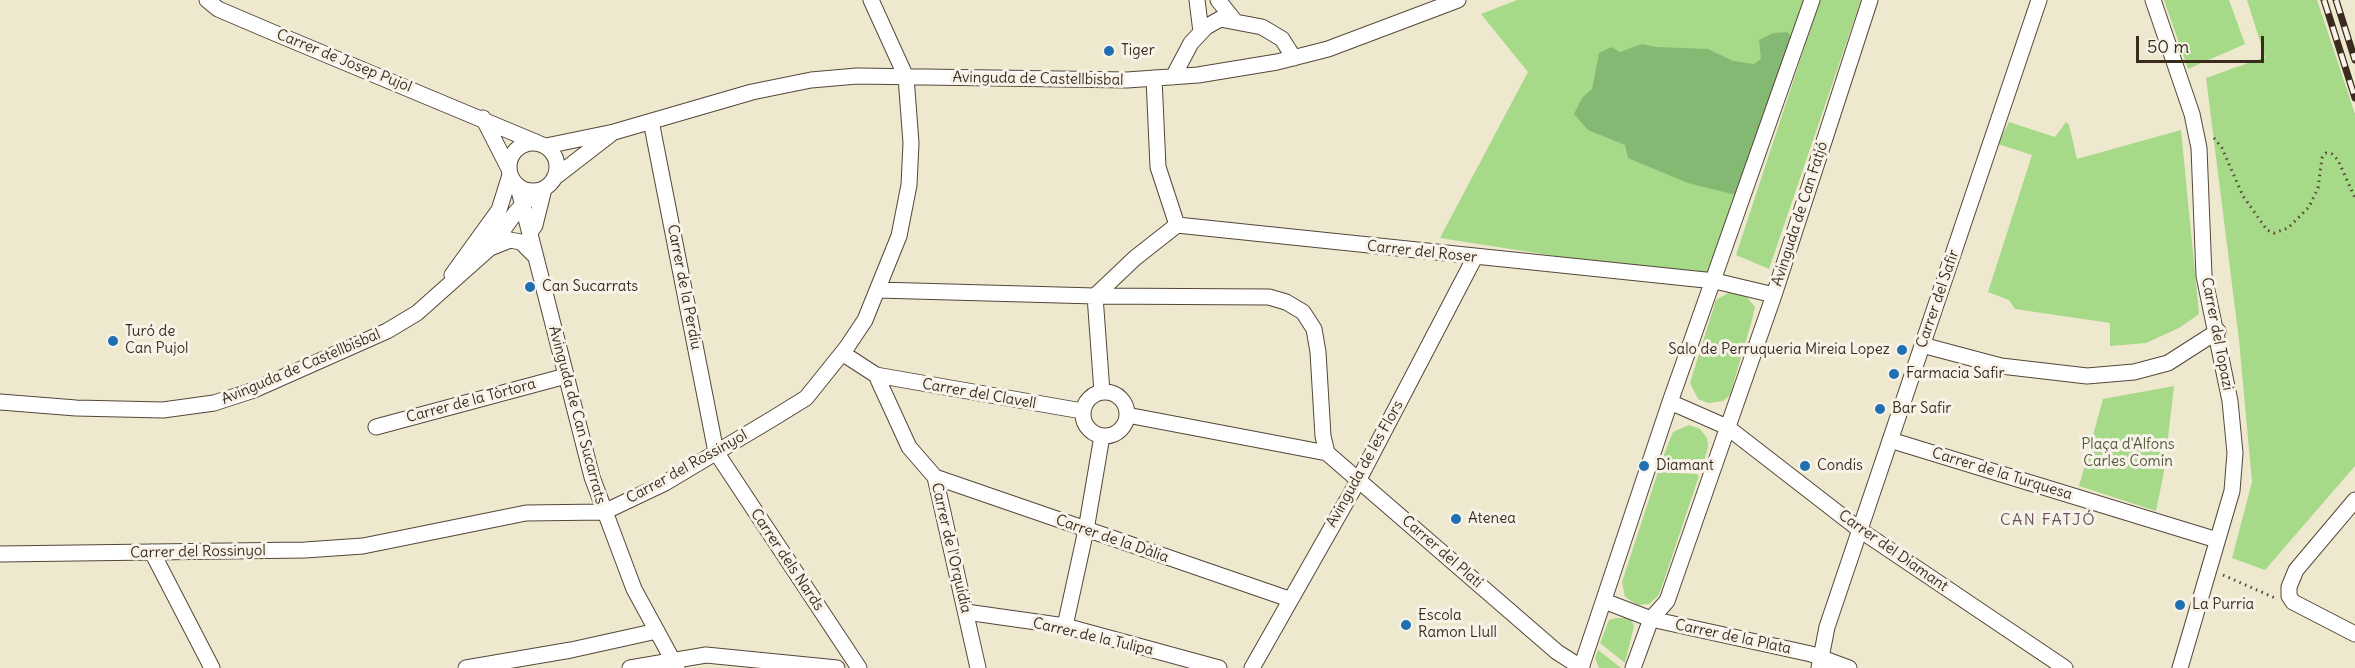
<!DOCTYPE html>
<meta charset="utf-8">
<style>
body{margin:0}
#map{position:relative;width:2355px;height:668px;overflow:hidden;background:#eee8cf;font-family:Delius,sans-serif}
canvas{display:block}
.scale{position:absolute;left:2136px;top:36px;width:128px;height:27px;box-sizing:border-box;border:3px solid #3b2a1e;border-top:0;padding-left:8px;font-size:18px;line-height:21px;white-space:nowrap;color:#3b2a1e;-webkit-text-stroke:4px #f7f3e8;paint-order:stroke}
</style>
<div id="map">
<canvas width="2355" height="668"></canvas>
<div class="scale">50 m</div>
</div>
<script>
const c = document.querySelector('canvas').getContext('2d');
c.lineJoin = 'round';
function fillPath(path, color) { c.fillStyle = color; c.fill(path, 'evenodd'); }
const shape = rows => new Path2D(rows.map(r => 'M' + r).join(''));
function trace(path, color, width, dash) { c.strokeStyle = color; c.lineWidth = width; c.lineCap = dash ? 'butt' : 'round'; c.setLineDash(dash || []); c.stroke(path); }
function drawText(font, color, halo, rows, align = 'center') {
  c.font = font + ' Delius,sans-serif'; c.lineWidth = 6; c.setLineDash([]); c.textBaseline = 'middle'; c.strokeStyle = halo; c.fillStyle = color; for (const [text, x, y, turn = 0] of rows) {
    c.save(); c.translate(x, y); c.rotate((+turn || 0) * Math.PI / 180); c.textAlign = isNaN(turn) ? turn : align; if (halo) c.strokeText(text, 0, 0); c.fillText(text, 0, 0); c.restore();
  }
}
fillPath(shape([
 [1517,0,1811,0,1715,281,1440,238,1528,72,1481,14],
 [1820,0,1861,0,1769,269,1736,255],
 [2164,0,2229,0,2245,44,2188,69],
 [2247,0,2317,0,2355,114,2355,466,2265,570,2232,558,2252,482,2239,340,2206,78,2265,57],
 [2009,122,2055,137,2066,122,2069,125,2077,159,2181,130,2199,314,2179,328,2146,343,2110,346,2110,323,2015,309,2009,300,1988,292,2032,155,1998,144],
 [1730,292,1746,296,1755,307,1752,320,1730,395,1723,401,1708,403,1698,399,1690,383,1716,300],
 [2174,386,2164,472,2156,511,2079,486,2103,399],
 [1689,425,1700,429,1707,438,1708,447,1702,468,1660,465,1673,432],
 [1658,472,1696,474,1699,476,1659,595,1649,604,1638,605,1625,597,1622,582],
 [1616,618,1630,618,1634,626,1625,663,1600,643,1609,620],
 [1598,650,1621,668,1599,668,1595,658]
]), '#a6d988');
fillPath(shape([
 [1788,32,1793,42,1736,195,1688,183,1628,158,1625,145,1588,130,1574,114,1582,98,1592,89,1599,53,1611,47,1620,52,1642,44,1656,47,1708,49,1733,61,1754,64,1761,59,1759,40,1773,33]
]), '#84b974');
const street = shape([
 [207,0,218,9,272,32,538,143],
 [1197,0,1201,32],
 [1218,0,1234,20],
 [2153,0,2192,114,2199,148,2204,276,2230,401,2235,453,2232,491,2180,668],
 [1173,77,1191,43,1206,27,1220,19,1262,27,1282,39,1294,58],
 [1154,78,1158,167,1177,225],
 [483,118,508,167],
 [651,121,716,452,859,668],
 '509 167a24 24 0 1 1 48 0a24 24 0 1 1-48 0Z',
 [546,146,614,132,752,92,811,80,857,76,1127,80,1198,75,1277,62,1328,49,1458,0],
 [554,178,611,134],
 [518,187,592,477,634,589,677,668],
 [531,231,535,225,544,189],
 [490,248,510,240,521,242,534,255],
 [452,275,499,210,510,175],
 [878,290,1095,296,1269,297,1286,302,1303,312,1314,329,1318,352,1323,436,1327,453,1557,652,1582,668],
 [1095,296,1135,258,1177,225,1715,281,1774,295],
 [1095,296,1102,392],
 [1922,345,2001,366,2087,376,2134,372,2168,363,2218,331],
 [842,353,876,375,909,447,935,477,978,668],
 [876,375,1082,411],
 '1083 414a22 22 0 1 1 44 0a22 22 0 1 1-44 0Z',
 [0,402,76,408,163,410,214,403,254,390,387,331,417,313,490,248,516,212,536,191],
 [1670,402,1727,427,1860,530,2065,668],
 [1127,415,1327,453],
 [376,427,566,376],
 [1890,440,2217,540],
 [935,477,1289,599],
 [2355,500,2296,570,2289,587,2289,596,2293,602,2355,634],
 [152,552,212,668],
 [0,554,305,550,363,546,526,513,604,512,665,483,772,419,806,398,847,347,865,320,899,236,909,185,911,143,906,77,871,0],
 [1604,601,1651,619,1811,654,1849,668],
 [966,612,1065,626,1219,668],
 [1065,626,1086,530,1102,436],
 [466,668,571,650,657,631],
 [630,668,706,655,837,668],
 [1252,668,1358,481,1475,257],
 [1581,668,1670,402,1812,0],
 [1633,668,1651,619,1667,601,1774,295,1870,0],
 [1819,668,1827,627,2039,0]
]);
trace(street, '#564639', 17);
trace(shape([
 [2214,138,2222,148,2243,196,2267,230,2274,233,2288,228,2309,207,2318,188,2322,158,2326,153,2332,154,2338,160,2355,198],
 [2223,575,2275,598]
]), '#564639', 3, [1.5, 4.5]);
trace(street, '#fff', 15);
const rail = shape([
 [2324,0,2355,98],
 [2336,0,2355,60]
]);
trace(rail, '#3b2a1e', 7);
trace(rail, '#f7f3e8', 4.5, [14]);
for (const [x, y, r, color] of [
 [1109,51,6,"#1f6fb2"],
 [530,287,6,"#1f6fb2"],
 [113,341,6,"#1f6fb2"],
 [1902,350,6,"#1f6fb2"],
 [1894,374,6,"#1f6fb2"],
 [1880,409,6,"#1f6fb2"],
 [1644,466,6,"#1f6fb2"],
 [1805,466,6,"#1f6fb2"],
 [1456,519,6,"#1f6fb2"],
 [2180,605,6,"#1f6fb2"],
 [1406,625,6,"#1f6fb2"]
]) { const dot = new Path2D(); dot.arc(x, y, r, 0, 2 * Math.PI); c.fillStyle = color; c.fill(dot); trace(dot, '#f7f3e8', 2); }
drawText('15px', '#3b2a1e', '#f7f3e8', [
 ["Tiger",1121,51],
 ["Can Sucarrats",542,287],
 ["Turó de",125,332],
 ["Can Pujol",125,349],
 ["Salo de Perruqueria Mireia Lopez",1890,350,"right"],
 ["Farmacia Safir",1906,374],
 ["Bar Safir",1892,409],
 ["Diamant",1656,466],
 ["Condis",1817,466],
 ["Atenea",1468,519],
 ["La Purria",2192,605],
 ["Escola",1418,616],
 ["Ramon Llull",1418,633]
], 'left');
drawText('15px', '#3b2a1e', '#f7f3e8', [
 ["Carrer de Josep Pujol",344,61,22],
 ["Avinguda de Castellbisbal",1038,79,1],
 ["Avinguda de Can Fatjó",1800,214,-72],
 ["Carrer del Roser",1422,252,6],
 ["Carrer de la Perdiu",684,287,79],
 ["Carrer del Safir",1938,299,-71],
 ["Carrer del Topazi",2217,334,79],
 ["Avinguda de Castellbisbal",301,367,-23],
 ["Carrer del Clavell",979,394,10],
 ["Carrer de la Tòrtora",471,401,-15],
 ["Avinguda de Can Sucarrats",577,415,75],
 ["Avinguda de les Flors",1365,464,-61],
 ["Carrer del Rossinyol",687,467,-29],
 ["Carrer de la Turquesa",2002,474,17],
 ["Carrer de la Dàlia",1112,539,19],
 ["Carrer de l'Orquídia",951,548,77],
 ["Carrer del Diamant",1893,551,35],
 ["Carrer del Rossinyol",198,552,-1],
 ["Carrer del Platí",1442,552,41],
 ["Carrer dels Nards",787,560,56],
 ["Carrer de la Tulipa",1093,637,13],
 ["Carrer de la Plata",1733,637,12]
]);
drawText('15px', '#565638', '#f7f3e8', [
 ["Plaça d'Alfons",2128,445],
 ["Carles Comín",2128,462]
]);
c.letterSpacing = '1.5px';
drawText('16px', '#6c525c', '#f7f3e8', [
 ["CAN FATJÓ",2048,520]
]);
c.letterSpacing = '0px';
</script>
